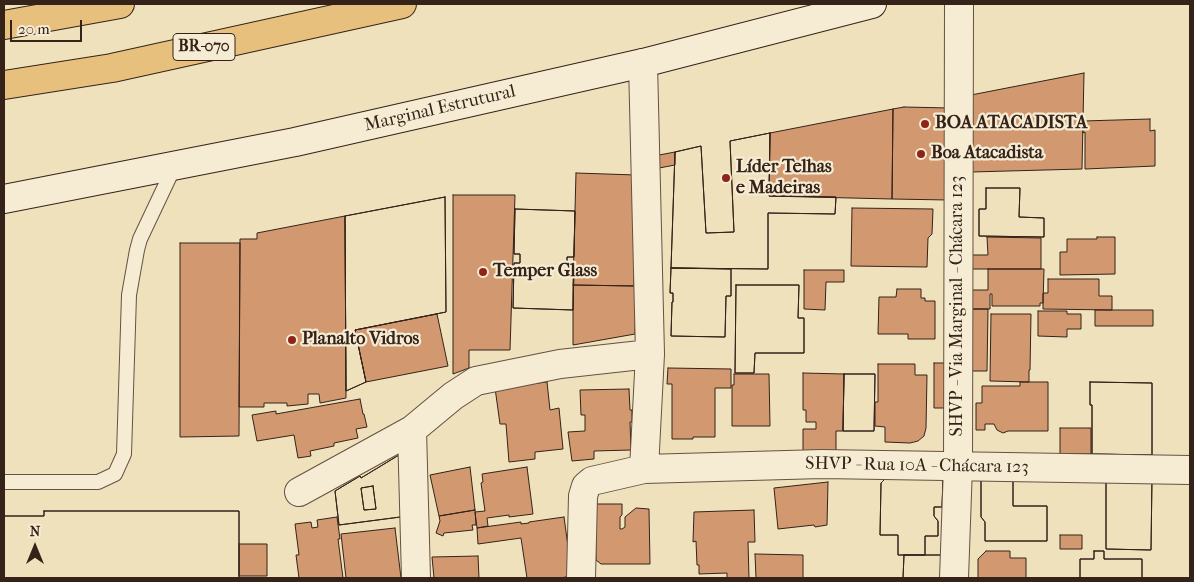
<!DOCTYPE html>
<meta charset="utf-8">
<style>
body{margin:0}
#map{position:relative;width:1194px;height:582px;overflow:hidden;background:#efe1bc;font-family:"IM FELL French Canon",serif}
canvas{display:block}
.frame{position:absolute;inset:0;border:5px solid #352219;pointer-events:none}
.north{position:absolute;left:10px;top:522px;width:50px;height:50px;-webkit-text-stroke:4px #f5ecd3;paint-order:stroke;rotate:0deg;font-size:14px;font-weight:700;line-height:20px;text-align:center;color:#352219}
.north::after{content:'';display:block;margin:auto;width:18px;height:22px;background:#352219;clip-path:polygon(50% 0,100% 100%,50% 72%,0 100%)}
.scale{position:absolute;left:10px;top:20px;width:72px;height:22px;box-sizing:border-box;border:2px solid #352219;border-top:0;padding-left:6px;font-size:15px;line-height:18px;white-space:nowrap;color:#352219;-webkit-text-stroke:4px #f5ecd3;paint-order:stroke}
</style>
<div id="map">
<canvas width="1194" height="582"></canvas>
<div class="frame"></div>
<div class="north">N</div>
<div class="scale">20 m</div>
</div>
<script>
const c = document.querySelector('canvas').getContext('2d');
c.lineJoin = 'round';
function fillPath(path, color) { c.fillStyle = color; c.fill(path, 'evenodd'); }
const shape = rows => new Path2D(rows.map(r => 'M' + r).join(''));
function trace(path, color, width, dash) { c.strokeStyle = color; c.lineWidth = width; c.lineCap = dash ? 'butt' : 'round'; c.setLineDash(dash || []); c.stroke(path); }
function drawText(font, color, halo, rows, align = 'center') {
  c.font = font + ' "IM FELL French Canon",serif'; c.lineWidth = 4.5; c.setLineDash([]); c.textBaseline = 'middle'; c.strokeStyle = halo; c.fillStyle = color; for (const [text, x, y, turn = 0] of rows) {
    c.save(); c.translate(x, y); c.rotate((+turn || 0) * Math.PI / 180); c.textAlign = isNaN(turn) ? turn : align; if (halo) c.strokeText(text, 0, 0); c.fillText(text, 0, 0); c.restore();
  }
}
const building = shape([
 [1084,73,1082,169,971,172,971,95,1084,73],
 [904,107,949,108,948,200,892,199,893,109,904,107],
 [893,109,892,199,769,196,770,133,893,109],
 [1150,119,1150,131,1155,130,1155,166,1085,169,1085,132,1083,133,1083,121,1150,119],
 [770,133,769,196,836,197,835,214,768,213,768,269,671,268,675,152,701,146,706,233,734,232,730,141,770,133],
 [770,133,769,196,836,197,835,214,768,213,768,269,671,268,675,152,701,146,706,233,734,232,730,141,770,133],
 [675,152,675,165,638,172,638,159,675,152],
 [576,173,636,175,634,286,573,285,576,173],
 [986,188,1020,188,1019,217,1044,218,1044,237,979,236,979,209,986,209,986,188],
 [986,188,1020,188,1019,217,1044,218,1044,237,979,236,979,209,986,209,986,188],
 [453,195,515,195,510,350,469,350,469,368,453,374,453,195],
 [445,197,446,312,355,330,366,382,346,391,345,216,445,197],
 [445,197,446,312,355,330,366,382,346,391,345,216,445,197],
 [852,208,933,209,932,234,928,238,927,267,851,266,852,208],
 [515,209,575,211,574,257,567,257,567,265,574,265,573,310,513,308,514,263,520,263,520,254,514,254,515,209],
 [515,209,575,211,574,257,567,257,567,265,574,265,573,310,513,308,514,263,520,263,520,254,514,254,515,209],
 [345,216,346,398,320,403,319,394,308,394,308,404,287,406,287,403,264,403,264,407,239,407,240,239,257,239,257,233,345,216],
 [987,237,1041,238,1041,269,971,269,971,255,988,255,987,237],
 [1097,237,1115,237,1115,274,1060,275,1060,252,1067,252,1067,239,1097,239,1097,237],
 [180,243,240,243,239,436,180,437,180,243],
 [671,268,731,269,731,296,726,296,725,337,671,336,672,302,673,302,673,293,670,293,671,268],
 [671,268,731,269,731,296,726,296,725,337,671,336,672,302,673,302,673,293,670,293,671,268],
 [988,269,1044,269,1043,303,1040,303,1040,306,992,306,992,294,990,294,990,309,971,309,972,290,988,290,988,269],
 [804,270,844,270,844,282,826,282,825,310,804,309,804,270],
 [1048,279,1099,279,1099,296,1112,296,1112,310,1043,309,1043,293,1048,293,1048,279],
 [573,285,636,286,635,334,573,345,573,285],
 [736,285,799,285,798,318,804,318,804,353,755,353,754,373,735,373,736,285],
 [736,285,799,285,798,318,804,318,804,353,755,353,754,373,735,373,736,285],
 [897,289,921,289,921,298,925,298,925,301,935,301,935,339,908,339,908,334,878,334,879,297,896,297,897,289],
 [971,309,988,309,987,371,971,371,971,309],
 [1095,310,1153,310,1153,326,1095,326,1095,310],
 [1038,311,1067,311,1067,314,1081,314,1081,329,1067,329,1067,337,1038,336,1038,311],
 [437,314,448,366,366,382,355,330,437,314],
 [991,314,1031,314,1030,370,1029,370,1029,382,990,381,991,314],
 [934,363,948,363,948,408,934,408,934,363],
 [878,364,915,364,915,375,927,375,926,428,924,436,918,441,910,443,885,442,885,427,875,426,875,402,878,402,878,364],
 [668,368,731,369,731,388,715,388,715,437,693,437,693,439,672,439,672,384,667,384,668,368],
 [803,373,844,374,843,431,836,431,836,451,803,451,803,429,816,429,816,422,806,422,806,410,803,410,803,373],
 [734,374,769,374,770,426,732,426,732,385,734,385,734,374],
 [844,374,875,374,874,431,843,431,844,374],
 [844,374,875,374,874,431,843,431,844,374],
 [547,382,550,410,559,408,563,449,535,452,535,459,509,462,506,424,500,424,495,388,547,382],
 [1020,382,1048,382,1048,431,1008,431,1003,433,997,430,994,424,985,424,985,430,976,430,976,403,982,403,982,386,1020,386,1020,382],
 [1090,382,1152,383,1152,455,1092,454,1092,405,1090,405,1090,382],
 [1090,382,1152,383,1152,455,1092,454,1092,405,1090,405,1090,382],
 [629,389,630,410,632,410,632,422,630,422,631,450,594,451,594,459,572,461,568,432,585,431,585,415,581,415,580,390,629,389],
 [360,399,363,414,364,414,367,427,356,429,358,438,334,443,334,446,310,451,311,456,298,458,294,435,257,441,252,415,276,411,276,414,360,399],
 [1060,428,1091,428,1091,454,1060,454,1060,428],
 [399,455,404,479,408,516,339,525,335,491,360,476,361,478,399,455],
 [373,486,376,509,364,510,361,488,373,486],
 [399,455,404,479,408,516,339,525,335,491,360,476,361,478,399,455],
 [373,486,376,509,364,510,361,488,373,486],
 [470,467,475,510,439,516,430,475,470,467],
 [527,467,533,514,509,517,509,515,487,518,488,526,477,528,475,512,485,511,481,483,483,482,482,474,527,467],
 [981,474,1013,476,1013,506,1047,506,1047,541,985,541,985,522,981,517,981,474],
 [981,474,1013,476,1013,506,1047,506,1047,541,985,541,985,522,981,517,981,474],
 [1152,477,1151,550,1106,549,1106,482,1152,477],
 [1152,477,1151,550,1106,549,1106,482,1152,477],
 [885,479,943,479,942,507,934,507,934,516,938,521,938,536,925,536,925,555,898,555,898,535,880,535,881,483,885,479],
 [885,479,943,479,942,507,934,507,934,516,938,521,938,536,925,536,925,555,898,555,898,535,880,535,881,483,885,479],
 [828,482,827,525,815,527,814,525,778,529,774,488,828,482],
 [595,504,622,504,622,515,620,517,620,529,622,529,625,527,625,517,636,508,649,509,650,564,601,564,596,560,595,504],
 [475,510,476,525,472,525,473,530,444,533,443,536,436,533,440,521,439,516,475,510],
 [754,510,755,542,748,542,749,578,727,578,727,573,699,574,699,565,697,565,696,541,693,542,694,512,754,510],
 [44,511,239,511,239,578,4,578,4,516,44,516,44,511],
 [44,511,239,511,239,578,4,578,4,516,44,516,44,511],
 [337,517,340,539,338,539,343,578,299,578,296,555,299,555,295,524,311,522,312,528,318,527,317,520,337,517],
 [564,517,572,576,560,578,527,578,521,538,478,544,477,528,521,522,521,524,529,523,529,522,564,517],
 [395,528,401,578,346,578,341,534,395,528],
 [1060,535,1082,535,1082,549,1060,549,1060,535],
 [239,544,267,544,267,576,239,576,239,544],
 [986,551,1010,551,1010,558,1026,558,1026,578,978,578,978,559,986,551],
 [1094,551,1104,551,1104,559,1142,559,1142,578,1080,578,1080,559,1094,559,1094,551],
 [1094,551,1104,551,1104,559,1142,559,1142,578,1080,578,1080,559,1094,559,1094,551],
 [755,554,803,555,803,578,756,578,755,554],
 [904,555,949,555,949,578,903,578,904,555],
 [904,555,949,555,949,578,903,578,904,555],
 [478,556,479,578,434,578,432,557,478,556]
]);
fillPath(building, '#d29971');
trace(building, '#352219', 1);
const service = shape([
 [4,482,98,482,115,474,124,454,129,295,137,250,140,239,175,165]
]);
const minor = shape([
 [643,63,650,354,644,469],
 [412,430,416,578],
 [299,492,412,430,453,396,476,381,560,364,650,354],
 [581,578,583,496,586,486,592,481,644,469,822,464,1190,470],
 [954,578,958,466,959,4]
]);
const secondary = shape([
 [4,199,295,142,643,63,872,4]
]);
const motorway = shape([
 [4,25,120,4],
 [4,85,112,68,402,4]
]);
trace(service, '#645242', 16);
trace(minor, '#645242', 30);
trace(secondary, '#352219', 30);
trace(motorway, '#352219', 30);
trace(service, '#f5ecd3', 14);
trace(minor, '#f5ecd3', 28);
trace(secondary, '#f5ecd3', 28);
trace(motorway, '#e8c07e', 28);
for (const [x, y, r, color] of [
 [925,124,5,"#8f2418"],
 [921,154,5,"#8f2418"],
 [726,178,5,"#8f2418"],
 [483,272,5,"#8f2418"],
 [292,340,5,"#8f2418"]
]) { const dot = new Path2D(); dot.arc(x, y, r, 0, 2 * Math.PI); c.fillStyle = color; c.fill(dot); trace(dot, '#f5ecd3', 2); }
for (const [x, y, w] of [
 [204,47,62]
]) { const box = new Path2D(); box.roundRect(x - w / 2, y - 13.5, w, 27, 4); c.fillStyle = '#f5ecd3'; c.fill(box); trace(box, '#352219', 1); }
drawText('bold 16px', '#352219', null, [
 ["BR-070",204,47]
]);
drawText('18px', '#352219', '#f5ecd3', [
 ["Marginal Estrutural",440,109,-13],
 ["SHVP - Via Marginal - Chácara 123",958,306,-90],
 ["SHVP - Rua 10A - Chácara 123",917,466,1]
]);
drawText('bold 18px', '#352219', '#f5ecd3', [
 ["BOA ATACADISTA",935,124],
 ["Boa Atacadista",931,154],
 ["Líder Telhas",736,168],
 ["e Madeiras",736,189],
 ["Temper Glass",493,272],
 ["Planalto Vidros",302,340]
], 'left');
</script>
